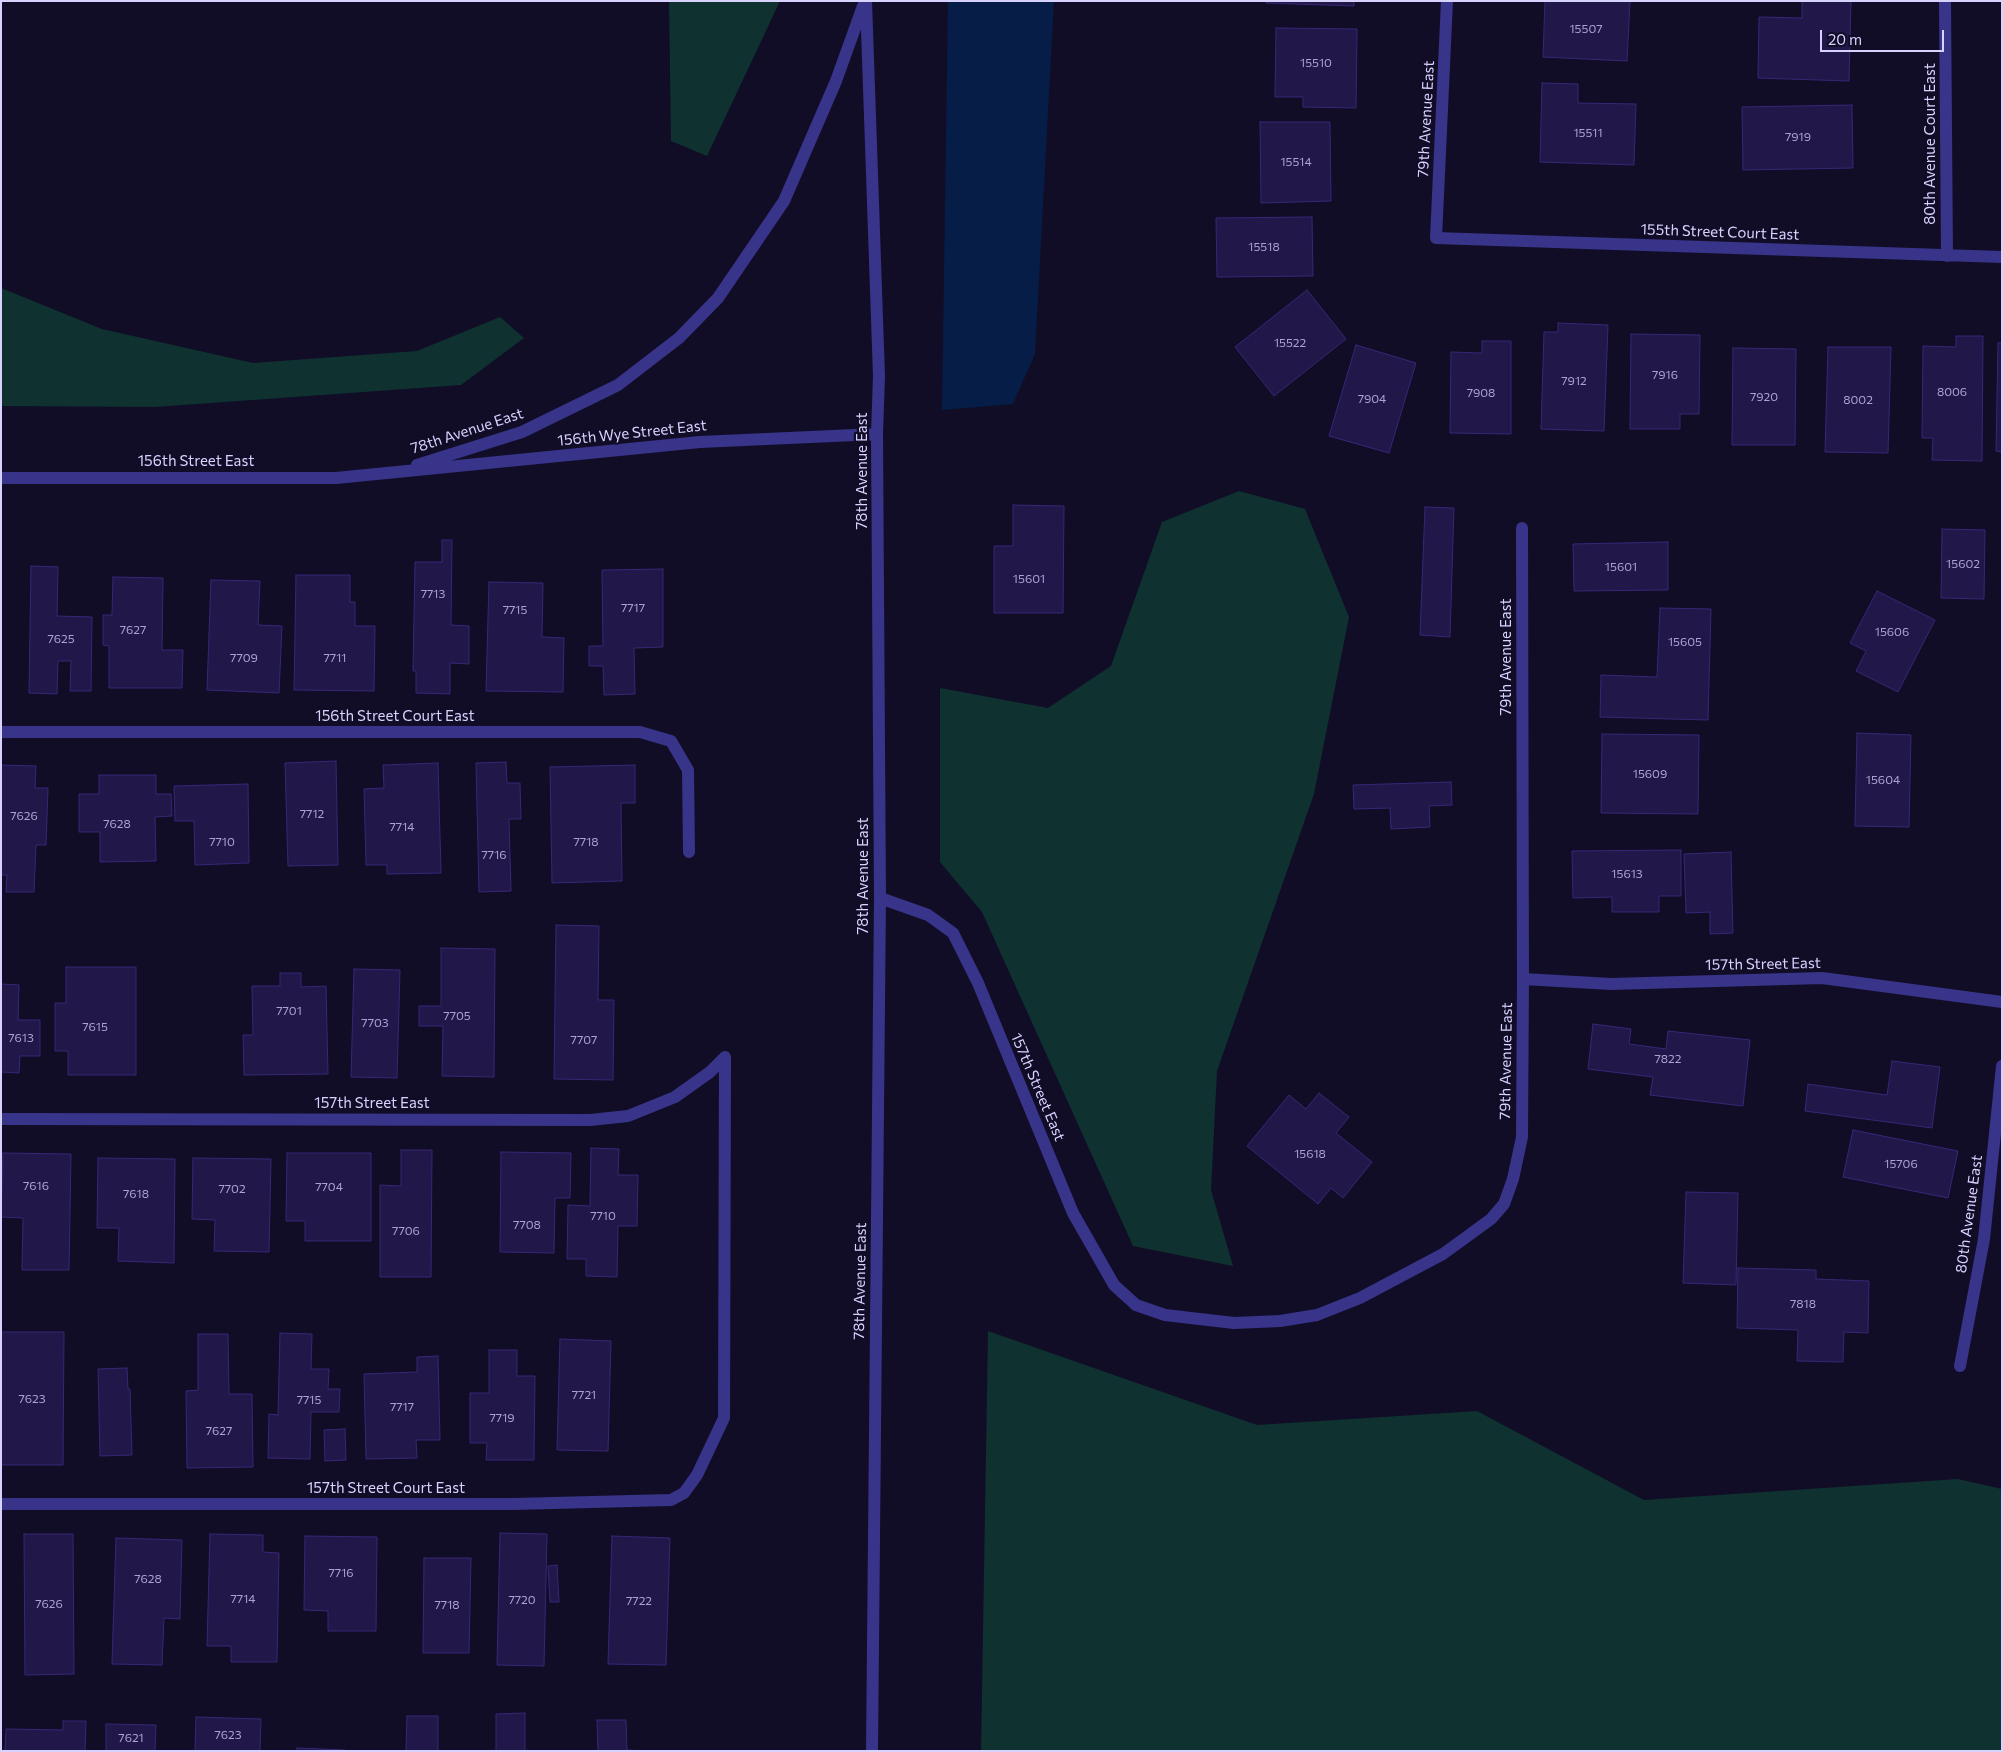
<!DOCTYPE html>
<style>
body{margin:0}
#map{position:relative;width:2003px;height:1752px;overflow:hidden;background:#110d27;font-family:Commissioner,sans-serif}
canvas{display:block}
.frame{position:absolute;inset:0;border:2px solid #d8d2ff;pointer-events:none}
.scale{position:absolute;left:1820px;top:30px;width:124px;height:22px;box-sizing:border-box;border:2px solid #d8d2ff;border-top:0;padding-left:6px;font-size:15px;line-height:18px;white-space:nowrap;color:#d8d2ff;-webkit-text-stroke:4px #110d27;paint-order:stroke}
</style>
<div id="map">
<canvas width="2003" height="1752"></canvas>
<div class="frame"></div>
<div class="scale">20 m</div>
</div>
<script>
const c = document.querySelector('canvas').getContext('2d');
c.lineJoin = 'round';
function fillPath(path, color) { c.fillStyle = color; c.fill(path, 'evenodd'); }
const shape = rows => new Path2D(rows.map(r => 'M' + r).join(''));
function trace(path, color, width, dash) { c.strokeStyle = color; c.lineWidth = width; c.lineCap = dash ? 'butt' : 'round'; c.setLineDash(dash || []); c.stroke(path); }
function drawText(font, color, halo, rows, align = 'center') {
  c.font = font + ' Commissioner,sans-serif'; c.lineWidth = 4.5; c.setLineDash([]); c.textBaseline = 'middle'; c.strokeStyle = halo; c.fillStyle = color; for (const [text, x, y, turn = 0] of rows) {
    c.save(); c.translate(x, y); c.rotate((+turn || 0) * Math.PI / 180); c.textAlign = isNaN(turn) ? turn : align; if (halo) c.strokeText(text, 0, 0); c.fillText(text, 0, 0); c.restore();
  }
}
fillPath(shape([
 [669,1,780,1,707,156,671,141],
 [1,288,102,329,253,363,417,351,500,317,524,338,461,385,155,407,1,406],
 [1239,491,1305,509,1349,617,1314,794,1217,1071,1211,1190,1233,1266,1133,1246,982,912,940,862,940,688,1048,708,1111,666,1162,522],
 [988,1331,1257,1425,1477,1411,1644,1500,1958,1479,2002,1489,2002,1751,981,1751]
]), '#0f3130');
fillPath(shape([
 [948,1,1054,1,1035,354,1013,404,942,410]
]), '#061d47');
const building = shape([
 [1266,1,1354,1,1354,6,1266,3,1266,1],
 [1545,1,1630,1,1627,61,1543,57,1545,1],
 [1802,1,1851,1,1849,81,1758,78,1759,17,1802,18,1802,1],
 [1276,28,1357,29,1356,108,1303,107,1303,97,1275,97,1276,28],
 [1542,83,1578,84,1578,103,1636,104,1634,165,1540,162,1542,83],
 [1852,105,1853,168,1743,170,1742,107,1852,105],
 [1260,122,1330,122,1331,201,1261,203,1260,122],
 [1312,217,1313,276,1217,277,1216,218,1312,217],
 [1307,290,1346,339,1274,396,1235,347,1307,290],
 [1558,323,1608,325,1604,431,1541,429,1544,332,1558,332,1558,323],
 [1631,334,1700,335,1699,414,1680,414,1680,429,1630,429,1631,334],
 [1956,336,1983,336,1982,461,1932,460,1933,438,1922,438,1923,346,1956,347,1956,336],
 [1482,341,1511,341,1511,434,1450,433,1451,352,1482,353,1482,341],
 [1998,343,2002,343,2002,452,1996,451,1998,343],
 [1356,345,1416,363,1389,453,1329,436,1356,345],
 [1828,347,1891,347,1888,453,1825,452,1828,347],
 [1733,348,1796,349,1795,445,1732,445,1733,348],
 [1013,505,1064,506,1063,613,994,613,994,546,1013,546,1013,505],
 [1425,507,1454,508,1450,637,1420,635,1425,507],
 [1942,529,1985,530,1984,599,1941,598,1942,529],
 [442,540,452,540,451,625,469,626,469,664,450,663,450,694,416,693,416,671,413,671,415,562,442,562,442,540],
 [1668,542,1668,590,1574,591,1573,544,1668,542],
 [31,566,58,567,57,616,92,617,91,691,70,691,71,661,58,661,57,694,29,693,31,566],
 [663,569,663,647,634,648,635,694,604,695,603,666,589,666,589,646,603,646,602,570,663,569],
 [296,575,350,575,350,602,355,602,355,626,375,626,374,691,294,690,296,575],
 [113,577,163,578,162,650,183,650,182,688,109,688,109,646,103,645,103,615,112,615,113,577],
 [211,580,260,581,258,625,282,626,279,693,207,690,211,580],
 [489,582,543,583,542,637,564,638,563,692,486,691,489,582],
 [1877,591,1935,620,1898,692,1856,671,1866,651,1850,643,1877,591],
 [1660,608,1711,609,1708,720,1600,717,1601,675,1657,677,1660,608],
 [1857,733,1911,735,1909,827,1855,826,1857,733],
 [1602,734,1699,735,1698,814,1601,813,1602,734],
 [336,761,338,865,288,866,285,763,336,761],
 [506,762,507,783,520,783,521,819,509,819,511,891,479,892,476,763,506,762],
 [438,763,441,873,387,874,387,865,366,865,364,789,384,788,383,765,438,763],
 [1,765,36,766,35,788,48,788,46,845,36,845,34,892,6,892,7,875,1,875,1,765],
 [635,765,635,803,621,803,622,881,552,883,550,767,635,765],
 [99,775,156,775,156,794,171,794,172,816,155,817,156,861,100,862,100,832,79,832,79,794,99,794,99,775],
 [1451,782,1452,805,1429,806,1430,827,1391,829,1390,808,1354,809,1353,785,1451,782],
 [248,784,249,863,195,865,194,821,175,821,174,786,248,784],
 [1681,850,1681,896,1659,896,1659,912,1612,912,1612,897,1573,898,1572,851,1681,850],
 [1731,852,1733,933,1710,934,1710,912,1686,913,1684,854,1731,852],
 [556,925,599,926,598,1000,614,1000,613,1080,554,1079,556,925],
 [441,948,495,949,494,1077,442,1076,443,1026,419,1026,419,1006,441,1006,441,948],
 [66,967,136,967,136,1075,68,1075,68,1051,55,1051,55,1003,66,1003,66,967],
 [354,969,400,970,397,1078,351,1077,354,969],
 [280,973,301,973,301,987,326,986,328,1074,244,1075,243,1035,253,1035,252,986,280,986,280,973],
 [1,984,19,985,18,1020,40,1020,40,1056,20,1056,19,1073,1,1072,1,984],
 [1593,1024,1631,1029,1629,1044,1666,1049,1668,1031,1750,1040,1743,1106,1650,1095,1653,1077,1588,1069,1593,1024],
 [1892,1061,1940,1067,1932,1128,1805,1111,1808,1084,1887,1095,1892,1061],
 [1319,1093,1349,1117,1336,1133,1372,1162,1343,1198,1331,1188,1318,1204,1247,1146,1289,1095,1306,1109,1319,1093],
 [1853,1130,1958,1151,1948,1198,1843,1177,1853,1130],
 [591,1148,619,1149,618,1175,638,1175,637,1226,618,1226,617,1277,586,1276,586,1259,567,1259,568,1205,590,1206,591,1148],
 [401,1150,432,1150,431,1277,380,1277,380,1185,401,1186,401,1150],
 [501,1152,571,1153,570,1198,555,1198,554,1253,500,1252,501,1152],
 [3,1153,71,1154,69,1270,22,1270,23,1218,1,1217,3,1153],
 [287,1153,371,1153,371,1241,305,1241,305,1221,286,1221,287,1153],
 [98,1158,175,1159,174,1263,118,1261,119,1228,97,1228,98,1158],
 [193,1158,271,1159,269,1252,214,1251,215,1220,192,1219,193,1158],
 [1686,1192,1738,1193,1736,1285,1683,1283,1686,1192],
 [1738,1268,1816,1270,1816,1279,1869,1281,1868,1333,1844,1332,1843,1362,1797,1361,1798,1330,1737,1328,1738,1268],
 [1,1332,64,1332,63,1465,1,1465,1,1332],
 [280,1333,312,1334,311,1369,329,1369,328,1389,340,1389,339,1412,311,1412,310,1459,268,1458,269,1414,278,1415,280,1333],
 [198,1334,228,1334,229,1394,252,1394,253,1467,187,1468,186,1391,198,1390,198,1334],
 [560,1339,611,1341,608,1451,557,1450,560,1339],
 [489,1350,517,1350,517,1376,535,1376,534,1460,486,1460,487,1443,470,1443,470,1393,489,1393,489,1350],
 [438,1356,440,1440,416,1440,417,1458,366,1459,364,1374,417,1372,417,1357,438,1356],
 [127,1368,128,1389,130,1389,132,1455,100,1456,98,1369,127,1368],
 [345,1429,346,1460,325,1461,324,1430,345,1429],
 [500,1533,547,1534,544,1666,497,1665,500,1533],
 [24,1534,73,1534,74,1674,25,1675,24,1534],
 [210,1534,263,1535,263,1552,279,1553,277,1662,231,1662,231,1646,207,1646,210,1534],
 [305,1536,377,1537,376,1631,328,1631,328,1611,304,1610,305,1536],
 [612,1536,670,1538,666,1665,608,1664,612,1536],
 [116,1538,182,1540,180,1619,164,1618,162,1665,112,1664,116,1538],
 [424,1558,471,1558,469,1653,423,1653,424,1558],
 [557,1565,559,1602,550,1602,548,1566,557,1565],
 [525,1713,525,1751,496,1751,496,1714,525,1713],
 [407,1716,438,1716,438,1751,406,1751,407,1716],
 [196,1717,261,1719,260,1751,195,1751,196,1717],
 [597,1720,626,1720,627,1750,646,1751,598,1751,597,1720],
 [63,1721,86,1721,85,1751,5,1751,6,1729,63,1730,63,1721],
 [106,1724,156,1725,155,1751,106,1751,106,1724],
 [297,1748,345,1750,345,1751,297,1751,297,1748]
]);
fillPath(building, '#221749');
trace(building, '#382777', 1);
trace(shape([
 [866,1,879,376,877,434,880,898,872,1751],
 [1447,1,1436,238,2002,257],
 [1945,1,1947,256],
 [417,465,522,432,618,385,679,338,718,298,784,201,836,81,863,6],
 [1,478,336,478,700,442,877,434],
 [1,732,640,732,671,741,688,770,689,852],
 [880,898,928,915,953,933,978,983,1073,1213,1114,1285,1136,1305,1165,1315,1234,1323,1280,1321,1317,1315,1360,1298,1443,1254,1491,1219,1504,1204,1513,1179,1522,1137,1523,979,1522,528],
 [1523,979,1611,984,1822,978,2002,1002],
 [1,1119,590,1120,628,1116,675,1097,710,1072,725,1057],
 [1960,1366,1984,1239,2002,1066],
 [1,1504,513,1504,671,1500,684,1493,697,1475,724,1418,725,1057]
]), '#383489', 12);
drawText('12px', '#aaa3d2', null, [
 ["15507",1586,29],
 ["15510",1316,63],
 ["15511",1588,133],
 ["7919",1798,137],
 ["15514",1296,162],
 ["15518",1264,247],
 ["15522",1290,343],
 ["7916",1665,375],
 ["7912",1574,381],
 ["8006",1952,392],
 ["7908",1481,393],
 ["7920",1764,397],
 ["7904",1372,399],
 ["8002",1858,400],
 ["15602",1963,564],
 ["15601",1621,567],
 ["15601",1029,579],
 ["7713",433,594],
 ["7717",633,608],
 ["7715",515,610],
 ["7627",133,630],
 ["15606",1892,632],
 ["7625",61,639],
 ["15605",1685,642],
 ["7709",244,658],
 ["7711",335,658],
 ["15609",1650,774],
 ["15604",1883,780],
 ["7712",312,814],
 ["7626",24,816],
 ["7628",117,824],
 ["7714",402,827],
 ["7710",222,842],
 ["7718",586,842],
 ["7716",494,855],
 ["15613",1627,874],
 ["7701",289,1011],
 ["7705",457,1016],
 ["7703",375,1023],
 ["7615",95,1027],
 ["7613",21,1038],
 ["7707",584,1040],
 ["7822",1668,1059],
 ["15618",1310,1154],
 ["15706",1901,1164],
 ["7616",36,1186],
 ["7704",329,1187],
 ["7702",232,1189],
 ["7618",136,1194],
 ["7710",603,1216],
 ["7708",527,1225],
 ["7706",406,1231],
 ["7818",1803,1304],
 ["7721",584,1395],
 ["7623",32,1399],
 ["7715",309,1400],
 ["7717",402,1407],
 ["7719",502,1418],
 ["7627",219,1431],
 ["7716",341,1573],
 ["7628",148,1579],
 ["7714",243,1599],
 ["7720",522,1600],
 ["7722",639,1601],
 ["7626",49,1604],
 ["7718",447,1605],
 ["7623",228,1735],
 ["7621",131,1738]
]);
drawText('15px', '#d8d2ff', '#110d27', [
 ["79th Avenue East",1426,119,-87],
 ["80th Avenue Court East",1930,144,-90],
 ["155th Street Court East",1720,232,2],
 ["78th Avenue East",467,431,-18],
 ["156th Wye Street East",632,433,-6],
 ["156th Street East",196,461],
 ["78th Avenue East",862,471,-90],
 ["79th Avenue East",1506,657,-90],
 ["156th Street Court East",395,716],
 ["78th Avenue East",863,876,-90],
 ["157th Street East",1763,964,-1],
 ["79th Avenue East",1506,1061,-89],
 ["157th Street East",1038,1087,67],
 ["157th Street East",372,1103],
 ["80th Avenue East",1969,1214,-82],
 ["78th Avenue East",860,1281,-89],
 ["157th Street Court East",386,1488]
]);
</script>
